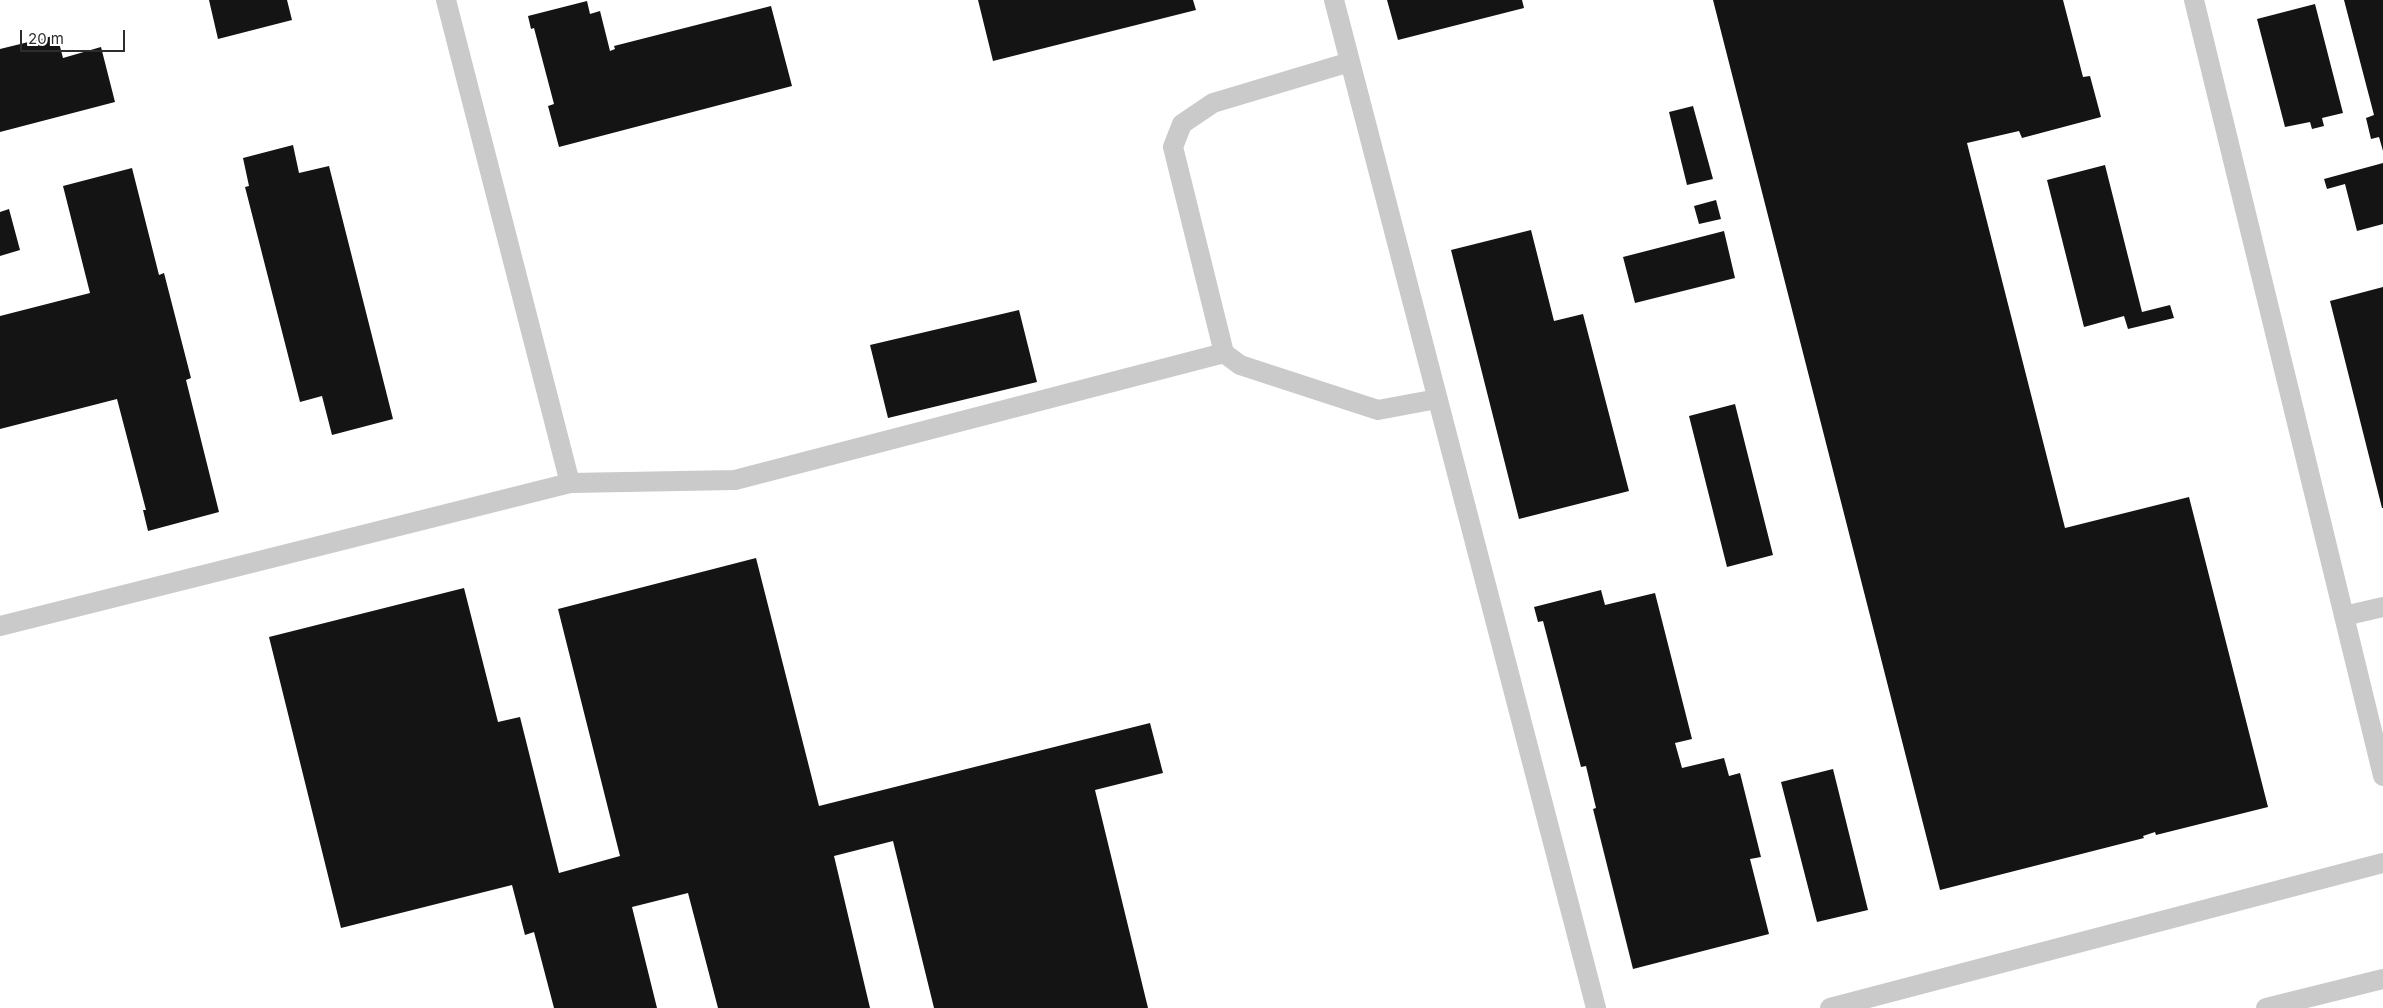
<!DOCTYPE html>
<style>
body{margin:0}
#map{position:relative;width:2383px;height:1008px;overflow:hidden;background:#fff;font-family:Inter,sans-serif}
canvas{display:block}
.scale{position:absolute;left:20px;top:30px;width:105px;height:22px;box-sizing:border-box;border:2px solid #2d2d2d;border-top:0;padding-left:6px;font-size:15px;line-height:18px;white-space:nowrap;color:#2d2d2d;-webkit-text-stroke:4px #fff;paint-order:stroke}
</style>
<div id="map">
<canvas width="2383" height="1008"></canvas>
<div class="scale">20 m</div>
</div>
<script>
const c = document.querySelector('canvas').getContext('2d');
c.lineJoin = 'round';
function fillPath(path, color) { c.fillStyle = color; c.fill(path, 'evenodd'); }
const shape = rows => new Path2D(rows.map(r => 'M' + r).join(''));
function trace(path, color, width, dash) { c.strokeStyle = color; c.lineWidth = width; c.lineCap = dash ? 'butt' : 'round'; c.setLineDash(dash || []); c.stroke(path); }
fillPath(shape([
 [209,0,287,0,292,20,218,39],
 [978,0,1193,0,1196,10,993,61],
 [1387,0,1522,0,1524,8,1398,40],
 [1713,0,2063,0,2083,77,2090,76,2101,117,2022,138,2019,131,1967,143,2065,528,2189,497,2268,807,2156,835,2155,832,2143,836,2144,838,1940,890],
 [2344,0,2383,0,2383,151,2379,137,2371,139,2366,118,2374,115],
 [587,1,590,14,600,11,610,51,615,49,614,46,771,6,792,86,559,147,548,106,554,104,534,28,531,29,528,16],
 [2315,4,2343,113,2322,118,2324,126,2312,129,2310,122,2285,127,2257,19],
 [57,35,63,58,101,47,115,102,0,132,0,49],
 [1693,106,1713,179,1687,185,1669,112],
 [293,145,299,173,329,166,393,419,332,435,322,396,300,402,245,187,249,186,243,158],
 [2383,163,2383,224,2357,231,2345,184,2327,189,2324,179],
 [2105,165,2142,312,2170,305,2174,318,2128,329,2124,316,2084,327,2047,180],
 [132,168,159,275,164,273,191,378,186,380,219,512,148,531,143,510,146,510,117,399,0,429,0,316,90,293,63,186],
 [1716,200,1721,219,1699,224,1694,206],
 [9,209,20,250,0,256,0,212],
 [1531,230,1554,321,1583,314,1629,491,1519,519,1451,250],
 [1724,231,1735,278,1635,303,1623,257],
 [2383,287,2383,508,2382,508,2330,301],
 [1019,310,1037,382,888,418,870,345],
 [1735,404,1773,555,1727,567,1689,416],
 [756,558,819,806,1150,723,1163,773,1095,790,1148,1008,934,1008,893,841,834,856,870,1008,718,1008,688,893,632,907,657,1008,554,1008,534,932,525,935,512,885,341,928,269,637,464,588,498,722,520,717,559,873,620,856,558,609],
 [1601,590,1605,605,1655,593,1692,739,1675,743,1682,768,1724,758,1729,776,1740,773,1761,857,1750,859,1769,934,1633,969,1593,809,1596,808,1586,766,1581,767,1543,621,1538,622,1534,607],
 [1833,769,1868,910,1817,922,1781,782]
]), '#141414');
trace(shape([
 [446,0,570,483],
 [1334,0,1596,1008],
 [2194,0,2383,776],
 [1350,62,1213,103,1182,124,1173,147,1224,353,1240,365,1378,410,1437,399],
 [2344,616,2383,607],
 [0,626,570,483,735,480,1224,353],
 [1830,1008,2383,863],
 [2266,1008,2383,979]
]), '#cacaca', 20);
</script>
